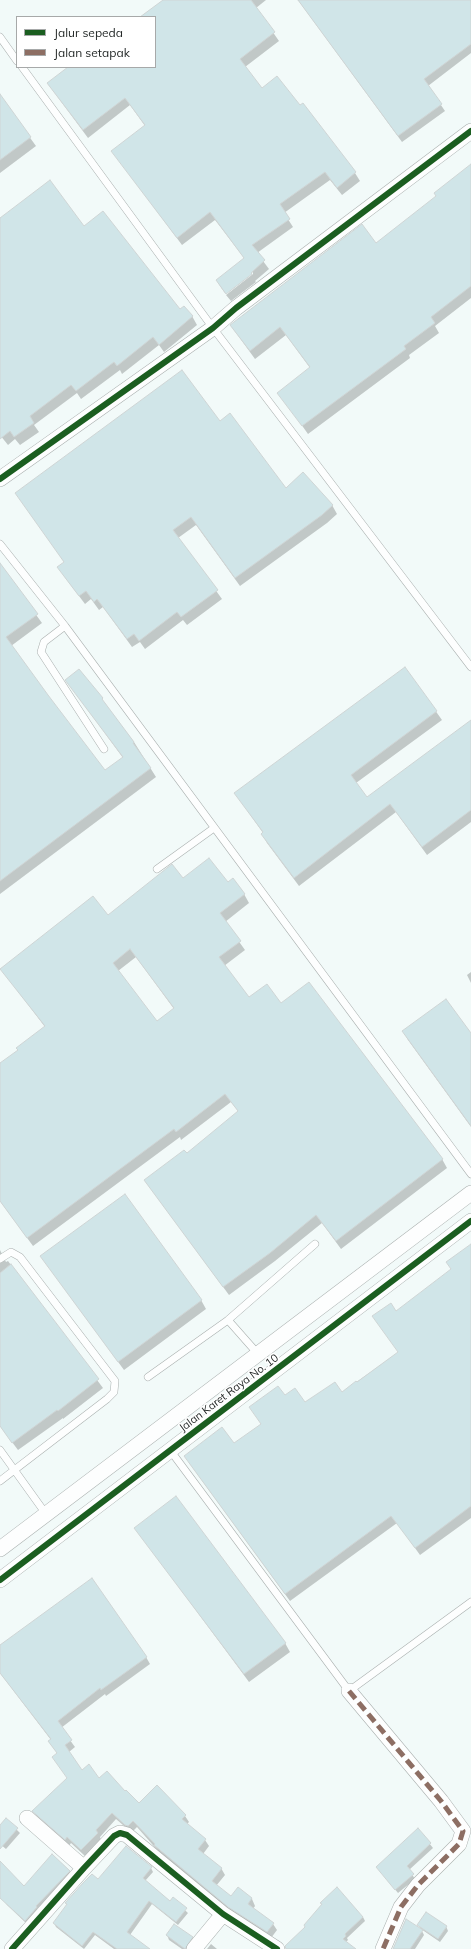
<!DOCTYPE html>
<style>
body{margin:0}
#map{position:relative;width:471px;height:1949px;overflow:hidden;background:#f2faf9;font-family:Mulish,sans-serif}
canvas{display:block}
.legend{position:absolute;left:16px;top:16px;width:140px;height:52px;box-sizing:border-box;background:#fff;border:1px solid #a7a9a9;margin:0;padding:5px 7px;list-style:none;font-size:12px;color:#242928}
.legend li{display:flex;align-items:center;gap:8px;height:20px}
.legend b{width:20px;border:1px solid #a7a9a9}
</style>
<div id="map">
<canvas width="471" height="1949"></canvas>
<ul class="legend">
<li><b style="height:5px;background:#1b5e20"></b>Jalur sepeda</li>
<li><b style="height:5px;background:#8d6e63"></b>Jalan setapak</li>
</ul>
</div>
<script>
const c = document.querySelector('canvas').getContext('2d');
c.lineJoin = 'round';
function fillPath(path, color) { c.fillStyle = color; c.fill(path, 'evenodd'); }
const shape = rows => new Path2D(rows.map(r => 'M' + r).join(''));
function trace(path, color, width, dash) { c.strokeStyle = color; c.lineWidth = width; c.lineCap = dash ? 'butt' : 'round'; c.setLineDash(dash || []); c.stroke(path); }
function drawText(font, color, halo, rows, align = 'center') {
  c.font = font + ' Mulish,sans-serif'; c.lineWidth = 3; c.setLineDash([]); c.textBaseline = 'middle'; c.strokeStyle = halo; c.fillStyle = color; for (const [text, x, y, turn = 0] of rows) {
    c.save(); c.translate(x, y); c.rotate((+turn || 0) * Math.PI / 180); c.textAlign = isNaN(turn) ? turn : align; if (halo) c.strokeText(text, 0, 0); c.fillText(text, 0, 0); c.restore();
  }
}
fillPath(shape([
 [165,0,266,0,256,8,279,41,245,67,262,89,355,173,360,181,342,195,330,180,284,213,293,227,257,253,269,269,255,281,256,282,231,301,226,295,253,274,253,272,225,293,222,289,217,281,245,259,215,220,182,245,112,151,145,126,130,105,88,138,48,84,69,67,155,67,155,17,142,17],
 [298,0,471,0,471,53,428,86,445,111,402,142],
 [0,96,36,146,0,173],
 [471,165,471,298,435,326,439,333,409,355,410,358,308,434,279,393,310,368,286,335,255,359,231,326,376,244,437,197],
 [0,219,84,227,180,311,192,316,197,325,164,352,159,345,122,374,120,370,81,399,77,393,34,425,39,432,20,445,15,439,8,445,0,435],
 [219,423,285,489,332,505,337,514,327,523,240,586,196,525,178,538,222,599,187,625,183,620,145,649,140,642,132,647,103,607,99,610,91,599,85,604,64,576,59,568,65,563,16,493],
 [0,565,42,623,11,646,104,772,123,758,66,680,79,670,134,742,156,777,0,894],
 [405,668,442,720,356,783,367,799,471,725,471,822,427,855,396,812,299,886,267,843,262,834,263,833,235,793],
 [182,879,228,884,244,894,249,903,225,922,245,950,224,966,249,999,281,1004,442,1159,447,1168,341,1249,322,1223,275,1261,229,1295,145,1181,187,1155,239,1112,231,1102,181,1140,180,1137,33,1246,0,1201,0,1064,19,1050,45,1027,1,969],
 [136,957,174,1009,157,1023,118,971],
 [471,972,471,983,467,975],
 [403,1031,471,1035,471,1127,408,1040],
 [471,1245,471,1518,420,1555,397,1523,290,1601,190,1464,234,1445,262,1425,285,1396,305,1404,341,1393,399,1352,396,1312,452,1270],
 [0,1250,6,1262,8,1261,103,1388,63,1419,63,1418,18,1450,0,1426],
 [47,1265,201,1300,206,1309,124,1370],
 [135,1528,285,1643,290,1652,249,1682],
 [0,1647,146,1657,150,1664,106,1696,105,1694,61,1728,75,1747,69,1752,82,1771,125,1793,138,1804,185,1816,189,1822,187,1824,205,1840,209,1846,203,1854,221,1868,225,1875,216,1886,231,1898,238,1889,252,1899,255,1906,253,1909,273,1924,277,1930,271,1938,233,1913,159,1852,137,1827,132,1832,130,1831,116,1819,100,1837,101,1840,85,1856,71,1843,69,1846,37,1817,33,1811,68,1779,58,1754,49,1742,51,1740,0,1673],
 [6,1819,20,1833,6,1849,0,1844,0,1826],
 [418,1829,433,1848,409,1870,415,1879,398,1893,380,1871],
 [151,1868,153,1872,145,1881,171,1902,173,1899,188,1913,178,1925,152,1904,130,1935,143,1949,114,1949,95,1935,84,1949,56,1927,54,1923,98,1881],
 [69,1871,71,1875,37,1909,38,1911,27,1924,7,1905,0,1896],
 [363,1917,365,1921,347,1938,348,1940,346,1942,355,1949,291,1949],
 [419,1925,446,1926,448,1931,440,1942,421,1929],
 [422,1931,424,1935,415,1949,394,1949],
 [167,1935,192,1937,194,1942,189,1949,182,1949,169,1940],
 [211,1944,217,1949,207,1949]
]), '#0003');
const building = shape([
 [163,0,251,0,275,32,240,59,262,88,277,76,300,105,303,103,356,172,337,188,325,172,280,204,290,219,252,245,265,260,251,273,252,274,226,294,216,280,244,258,210,212,177,238,111,151,145,125,125,98,83,130,47,83,68,67,155,67,155,17,140,17,163,0],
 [298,0,471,0,471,44,424,79,442,104,398,136,298,0],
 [0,94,31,137,0,160,0,94],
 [471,164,471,286,431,317,435,323,404,346,406,349,302,426,277,393,310,367,280,327,250,351,230,325,362,224,376,243,436,196,434,193,471,164],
 [50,180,84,226,103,211,180,309,184,306,193,316,159,345,153,337,117,366,114,362,76,391,71,385,30,416,34,423,14,437,10,431,0,439,0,218,50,180],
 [182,370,220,421,230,413,286,488,303,472,333,505,322,515,235,578,191,517,173,530,218,590,181,617,177,612,139,641,134,634,127,639,97,599,94,602,86,591,79,596,57,567,64,562,15,493,182,370],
 [0,563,38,614,6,637,48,695,105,770,123,757,65,680,79,669,103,698,102,699,134,742,133,743,151,768,0,881,0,563],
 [405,667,437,711,351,775,367,797,471,720,471,810,422,847,390,804,294,878,261,834,263,832,234,793,405,667],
 [209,858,228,882,233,878,245,894,220,913,241,941,219,957,249,997,267,984,281,1003,309,982,443,1159,336,1241,316,1215,270,1253,223,1287,144,1180,184,1150,187,1153,238,1111,225,1094,176,1132,174,1129,27,1238,0,1201,0,1063,18,1050,16,1048,45,1026,0,969,93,896,108,915,172,864,183,878,209,858],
 [130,949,174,1008,157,1021,113,963,130,949],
 [446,999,471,1033,471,1126,402,1031,446,999],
 [125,1194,202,1300,118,1362,40,1256,125,1194],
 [471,1244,471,1506,415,1548,391,1516,285,1594,184,1456,222,1427,234,1443,261,1424,249,1407,278,1386,285,1395,295,1388,305,1402,335,1382,342,1392,356,1381,357,1382,398,1352,372,1316,391,1303,396,1311,451,1269,446,1262,471,1244],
 [11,1264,99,1379,58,1411,57,1410,12,1443,0,1426,0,1273,11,1264],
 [176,1496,286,1643,244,1674,134,1528,176,1496],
 [92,1578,147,1657,101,1690,100,1688,58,1721,72,1740,65,1745,82,1770,89,1764,99,1778,107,1771,125,1791,126,1790,139,1803,157,1785,186,1815,182,1819,206,1839,198,1849,222,1868,212,1881,231,1896,238,1887,252,1898,248,1904,274,1923,267,1932,228,1907,154,1845,155,1844,133,1821,128,1826,125,1825,112,1813,96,1830,98,1833,81,1850,67,1837,65,1840,32,1811,67,1778,52,1757,57,1753,48,1741,51,1739,0,1673,0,1645,92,1578],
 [6,1818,18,1828,0,1849,0,1825,6,1818],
 [418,1828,431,1843,407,1866,414,1874,395,1890,376,1867,418,1828],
 [126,1846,152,1867,143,1878,170,1901,173,1897,187,1908,176,1922,149,1901,127,1932,150,1949,117,1949,93,1932,82,1946,53,1923,67,1904,65,1903,83,1883,92,1874,98,1879,126,1846],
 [52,1854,70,1871,36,1906,37,1907,25,1921,0,1898,0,1861,24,1886,52,1854],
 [337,1887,363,1917,345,1934,346,1936,343,1939,356,1949,286,1949,285,1946,305,1927,304,1925,322,1904,320,1903,337,1887],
 [426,1912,447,1926,438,1939,417,1925,426,1912],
 [406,1919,423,1930,410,1949,393,1949,406,1919],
 [174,1924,193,1937,185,1949,166,1935,174,1924]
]);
fillPath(building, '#d0e5e8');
trace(building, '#cfd5d5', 1);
const service = shape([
 [0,37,17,61],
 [22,67,213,328,471,667],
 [0,544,65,626,471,1174],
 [65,626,44,642,41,652,104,749],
 [157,869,214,828],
 [0,1259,11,1252,20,1257,115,1381,114,1392,107,1399,0,1481],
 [258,1354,228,1320,315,1244],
 [148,1377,228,1320],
 [0,1450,46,1514],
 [170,1450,349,1691,471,1602]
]);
const minor = shape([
 [0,479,213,328,236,308,471,131],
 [0,1549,471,1193],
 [0,1580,471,1221],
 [349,1691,441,1801,463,1831,459,1844,418,1885,401,1907,383,1949],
 [27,1818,84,1868],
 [12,1949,84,1868,114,1836,120,1833,127,1835,223,1914,277,1949],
 [194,1949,223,1914]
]);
trace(service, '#a9afae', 8);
trace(minor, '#a9afae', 16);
trace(service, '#fdfefe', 7);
trace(minor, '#fdfefe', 15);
trace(shape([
 [349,1691,441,1801,463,1831,459,1844,418,1885,401,1907,383,1949]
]), '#8d6e63', 5, [10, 5]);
trace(shape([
 [0,479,213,328,236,308,471,131],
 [0,1580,471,1221],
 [12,1949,84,1868,114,1836,120,1833,127,1835,223,1914,277,1949]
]), '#1b5e20', 6);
drawText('11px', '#242928', '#fff', [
 ["Jalan Karet Raya No. 10",229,1393,-37]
]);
</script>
